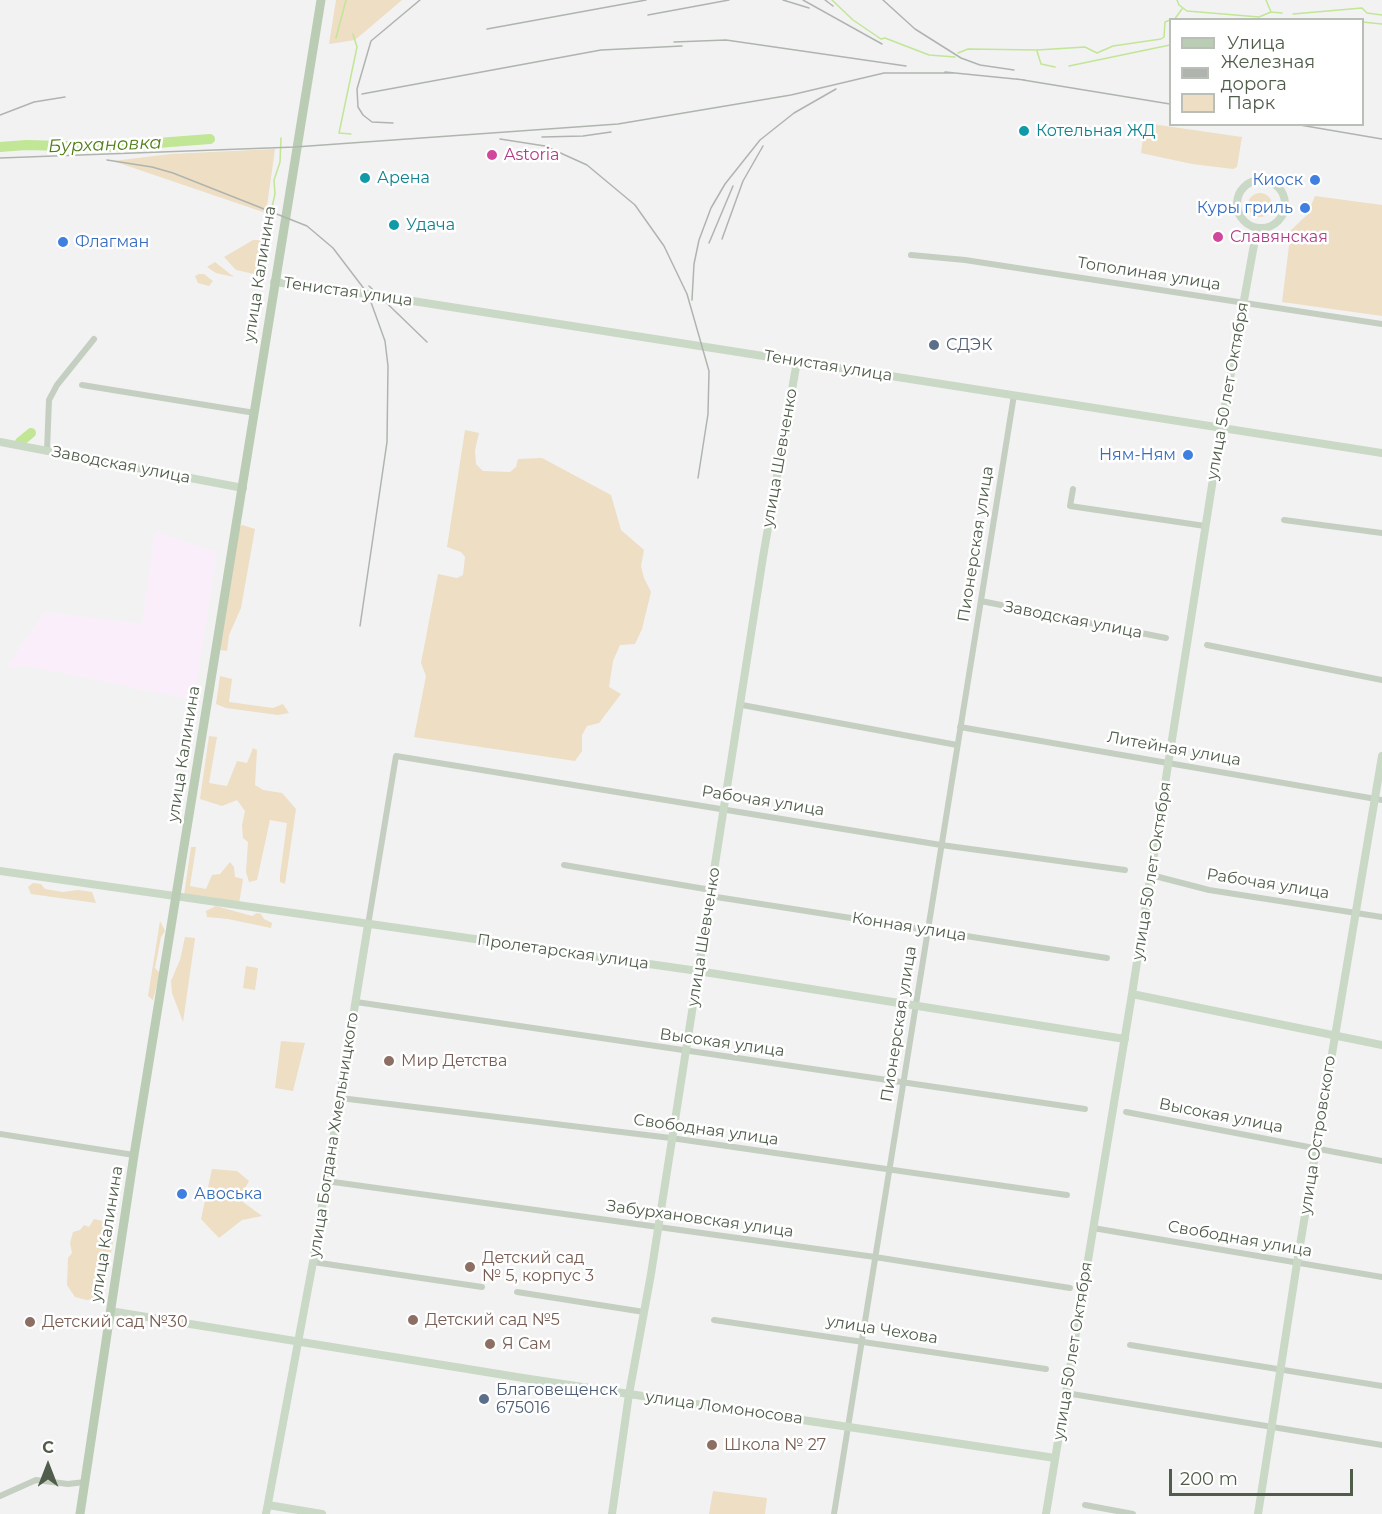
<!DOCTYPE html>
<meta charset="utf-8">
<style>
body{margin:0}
#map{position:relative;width:1382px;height:1514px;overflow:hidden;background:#f2f2f3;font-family:Montserrat,sans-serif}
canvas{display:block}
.legend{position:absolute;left:1169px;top:18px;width:195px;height:108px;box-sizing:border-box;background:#fff;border:2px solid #b9beb7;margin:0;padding:8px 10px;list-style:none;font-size:18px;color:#505d4b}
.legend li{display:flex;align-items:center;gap:12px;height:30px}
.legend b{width:30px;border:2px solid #b9beb7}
.north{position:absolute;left:18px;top:1436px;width:60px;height:60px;-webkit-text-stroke:4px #fff;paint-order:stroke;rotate:0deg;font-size:16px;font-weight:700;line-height:24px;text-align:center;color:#505d4b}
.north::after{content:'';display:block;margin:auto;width:21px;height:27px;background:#505d4b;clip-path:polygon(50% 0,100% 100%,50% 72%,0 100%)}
.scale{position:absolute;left:1169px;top:1469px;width:184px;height:27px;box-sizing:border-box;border:3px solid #505d4b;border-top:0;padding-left:8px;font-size:18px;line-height:21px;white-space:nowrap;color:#505d4b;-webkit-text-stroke:4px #fff;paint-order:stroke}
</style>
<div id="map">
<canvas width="1382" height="1514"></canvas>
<ul class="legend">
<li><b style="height:8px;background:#bacdb4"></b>Улица</li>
<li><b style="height:8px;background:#afb5ae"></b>Железная дорога</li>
<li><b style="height:16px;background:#eddec4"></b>Парк</li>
</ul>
<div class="north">С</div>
<div class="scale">200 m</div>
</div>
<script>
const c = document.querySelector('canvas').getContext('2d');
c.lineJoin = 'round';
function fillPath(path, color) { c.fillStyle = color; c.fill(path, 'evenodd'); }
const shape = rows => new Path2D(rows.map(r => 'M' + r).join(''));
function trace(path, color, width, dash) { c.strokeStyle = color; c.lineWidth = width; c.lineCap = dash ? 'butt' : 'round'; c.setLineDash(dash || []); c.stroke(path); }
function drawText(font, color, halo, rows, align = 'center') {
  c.font = font + ' Montserrat,sans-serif'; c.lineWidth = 5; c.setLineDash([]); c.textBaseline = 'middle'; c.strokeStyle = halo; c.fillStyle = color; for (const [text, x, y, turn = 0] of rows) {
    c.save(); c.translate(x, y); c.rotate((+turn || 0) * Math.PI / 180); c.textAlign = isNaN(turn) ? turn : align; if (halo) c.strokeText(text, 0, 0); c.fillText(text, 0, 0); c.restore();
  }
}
fillPath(shape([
 [155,532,217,552,194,700,27,666,6,668,45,612,142,624]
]), '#fbeefb');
fillPath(shape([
 [336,0,402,0,355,40,329,44],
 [1145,123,1242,137,1237,167,1233,169,1192,164,1141,153],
 [275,149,266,213,113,161,171,154],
 '1248 205a12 12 0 1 1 24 0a12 12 0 1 1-24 0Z',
 [1315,196,1382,205,1382,316,1282,302,1291,230,1307,215],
 [253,240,267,240,261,270,254,274,236,270,224,257],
 [215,262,234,277,216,273,207,267],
 [199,274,204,274,213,281,209,286,198,283,195,276],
 [465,430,479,433,475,450,476,464,483,471,510,472,516,467,518,459,542,458,611,495,621,530,644,550,641,566,644,578,651,592,642,629,635,644,620,645,613,661,609,687,621,694,599,723,587,726,582,735,582,751,575,761,414,737,426,676,421,663,438,574,457,578,463,575,465,557,461,552,447,547],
 [242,525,255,529,241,608,229,635,227,651,220,650,238,528],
 [220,676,232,679,229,702,273,708,283,704,289,713,278,715,226,708,216,704],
 [209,736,217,737,209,783,227,786,237,761,247,763,253,748,257,750,255,785,263,790,282,793,296,809,285,884,280,882,280,875,287,823,270,820,257,880,249,882,246,872,248,842,243,838,242,825,245,811,237,800,222,806,200,799],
 [191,847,196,847,190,886,206,889,212,875,220,874,230,862,234,867,235,877,243,879,239,904,184,895],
 [33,883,41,884,45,889,63,892,78,890,92,892,96,903,31,894,28,887],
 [216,906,252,916,257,913,261,914,264,919,272,923,271,928,228,919,207,917,206,911],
 [160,921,165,931,161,937,155,968,160,973,153,1000,148,996],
 [185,937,195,938,183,1022,172,993,171,981,180,960],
 [246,966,258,968,255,990,243,988],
 [281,1041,305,1043,293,1091,275,1088],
 [212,1169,237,1171,249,1181,239,1199,262,1216,242,1220,219,1238,201,1219],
 [94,1219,111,1223,114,1236,104,1291,95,1299,87,1300,75,1297,67,1285,68,1258,72,1253,70,1243,73,1232,80,1230,84,1225,89,1227],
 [713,1491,767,1498,765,1514,709,1514]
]), '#eddec4');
trace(shape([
 [832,0,853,20,881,39,885,38,929,55,955,57],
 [1177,0,1179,5,1187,11,1259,17,1271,12],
 [1266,0,1271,12,1282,13],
 [1293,14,1362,8,1367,13,1382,15],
 [1174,20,1182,9],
 [1362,22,1382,24],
 [336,38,346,0],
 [1037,51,1041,64,1055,67],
 [958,53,968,49,1037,50,1085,47,1097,53,1113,46,1161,39,1164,37,1165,22,1170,20],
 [1069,66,1170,45],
 [351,134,339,133,357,47,353,34],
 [270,216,275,194,274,180,280,162,281,138]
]), '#c1e695', 1.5);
trace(shape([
 [0,147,26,145,106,147,210,139],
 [20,442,31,433]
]), '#c1e695', 10);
trace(shape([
 [911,255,965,260,1382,324],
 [82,385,255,413],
 [47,450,49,400,57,385,94,339],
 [1073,489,1070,506,1205,526],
 [1284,520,1382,533],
 [981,601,1166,638],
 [1207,645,1382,680],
 [742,705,957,745],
 [960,727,1382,800],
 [564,865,711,890],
 [1151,875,1209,890,1382,917],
 [710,896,1107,958],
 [368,925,396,756,941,845,1125,870],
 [356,1002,1085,1109],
 [340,1098,671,1138,1067,1195],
 [1126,1112,1382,1161],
 [0,1134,134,1155],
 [326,1181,875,1257,1070,1288],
 [1093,1228,1382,1277],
 [313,1262,482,1287],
 [517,1292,644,1312],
 [714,1320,1046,1369],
 [1130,1345,1382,1386],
 [1066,1393,1382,1445],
 [0,1496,36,1480,68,1484,85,1482],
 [1085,1505,1133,1514],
 [834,1514,1014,395]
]), '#c5cfc1', 6);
trace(shape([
 '1237 204a24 24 0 1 1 48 0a24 24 0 1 1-48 0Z',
 [274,282,368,294,1382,453],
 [0,442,243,488],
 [0,871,698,971,1125,1039],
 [1132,994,1382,1045],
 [110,1311,523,1378,1055,1458],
 [268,1505,322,1514],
 [266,1514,313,1262,368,925],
 [612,1514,629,1394,651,1274,763,557,797,361],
 [1046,1514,1132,994,1221,428,1257,228],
 [1258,1514,1297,1263,1382,756]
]), '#cad8c6', 8);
trace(shape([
 [80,1514,134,1155,321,0]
]), '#bacdb4', 9);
trace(shape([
 [783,0,809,8],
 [803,0,882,44],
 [825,0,833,6],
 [883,0,915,29,961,58,980,65,1014,70],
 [648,15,729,0],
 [487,29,646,0],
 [674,42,726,40,906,66],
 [945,72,1025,80],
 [1017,79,1170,104],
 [362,94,601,50,682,46],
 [0,115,34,102,65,97],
 [393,123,372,122,363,115,358,107,357,89,371,41,420,0],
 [1294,124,1382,139],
 [542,137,583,136,611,132],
 [500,139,545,146,587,165,635,205,664,246,687,294,709,371,708,414,698,478],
 [0,158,295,147,618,124,791,95,884,73,953,73],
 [107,160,152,167,173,173,307,226,333,248,368,294,385,341,388,366,387,442,360,626],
 [722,239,743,181,763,146],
 [709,243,733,186],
 [369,286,427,342],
 [692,300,694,264,699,240,711,208,725,184,760,140,794,113,836,89]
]), '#afb5ae', 1.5);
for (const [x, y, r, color] of [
 [1024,131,6,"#0f9aa8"],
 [492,155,6,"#d1479c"],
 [365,178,6,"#0f9aa8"],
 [1315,180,6,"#3f7fe0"],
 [1305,208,6,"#3f7fe0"],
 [394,225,6,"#0f9aa8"],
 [1218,237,6,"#d1479c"],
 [63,242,6,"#3f7fe0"],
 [934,345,6,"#5c6f8a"],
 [1188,455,6,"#3f7fe0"],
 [389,1061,6,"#8d6e63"],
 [182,1194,6,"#3f7fe0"],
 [470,1267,6,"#8d6e63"],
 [413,1320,6,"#8d6e63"],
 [30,1322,6,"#8d6e63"],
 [490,1344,6,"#8d6e63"],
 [484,1399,6,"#5c6f8a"],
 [712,1445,6,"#8d6e63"]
]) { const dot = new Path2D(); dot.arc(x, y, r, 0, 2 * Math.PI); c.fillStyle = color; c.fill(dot); trace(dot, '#fff', 2); }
drawText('16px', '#0d838f', '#fff', [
 ["Котельная ЖД",1036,131],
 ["Арена",377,178],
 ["Удача",406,225]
], 'left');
drawText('16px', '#b23c85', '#fff', [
 ["Astoria",504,155],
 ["Славянская",1230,237]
], 'left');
drawText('16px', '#366cbe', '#fff', [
 ["Киоск",1303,180],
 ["Куры гриль",1293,208],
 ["Флагман",75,242,"left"],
 ["Ням-Ням",1176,455],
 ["Авоська",194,1194,"left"]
], 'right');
drawText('16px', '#505d4b', '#fff', [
 ["улица Калинина",260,274,-81],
 ["Тополиная улица",1149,274,9],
 ["Тенистая улица",348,292,8],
 ["Тенистая улица",828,366,9],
 ["улица 50 лет Октября",1228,391,-80],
 ["улица Шевченко",780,458,-80],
 ["Заводская улица",121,465,11],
 ["Пионерская улица",976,544,-81],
 ["Заводская улица",1073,620,11],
 ["Литейная улица",1174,749,10],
 ["улица Калинина",184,754,-81],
 ["Рабочая улица",763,801,9],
 ["улица 50 лет Октября",1152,871,-81],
 ["Рабочая улица",1268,884,9],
 ["Конная улица",909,927,9],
 ["улица Шевченко",704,937,-81],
 ["Пролетарская улица",563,952,8],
 ["Пионерская улица",899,1024,-81],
 ["Высокая улица",722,1043,8],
 ["Высокая улица",1221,1116,11],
 ["Свободная улица",706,1130,8],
 ["улица Богдана Хмельницкого",334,1135,-81],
 ["улица Островского",1318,1135,-81],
 ["Забурхановская улица",700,1219,8],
 ["улица Калинина",107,1234,-81],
 ["Свободная улица",1240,1239,10],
 ["улица Чехова",882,1330,9],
 ["улица 50 лет Октября",1073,1351,-81],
 ["улица Ломоносова",724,1408,8]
]);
drawText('16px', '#4e5e75', '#fff', [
 ["СДЭК",946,345],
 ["Благовещенск",496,1390],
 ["675016",496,1408]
], 'left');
drawText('16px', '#785e54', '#fff', [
 ["Мир Детства",401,1061],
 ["Детский сад",482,1258],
 ["№ 5, корпус 3",482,1276],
 ["Детский сад №5",425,1320],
 ["Детский сад №30",42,1322],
 ["Я Сам",502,1344],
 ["Школа № 27",724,1445]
], 'left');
drawText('italic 18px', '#4f7e16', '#fff', [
 ["Бурхановка",105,145,-2]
]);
</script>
